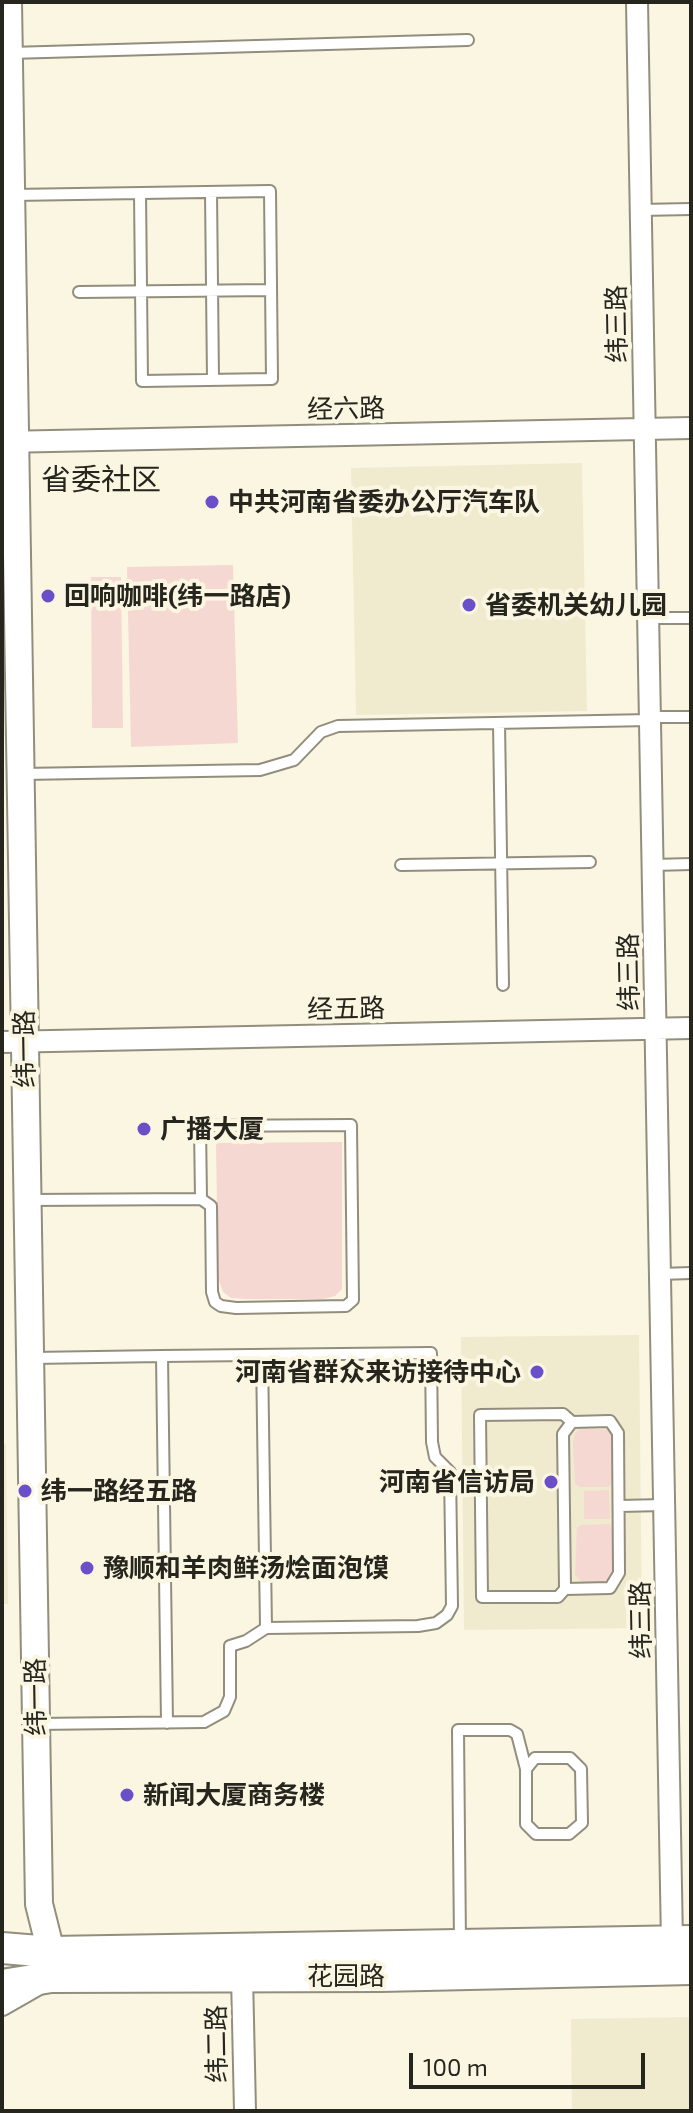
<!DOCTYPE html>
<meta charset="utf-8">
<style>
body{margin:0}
#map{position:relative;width:693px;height:2113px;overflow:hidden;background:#faf6e2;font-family:"Exo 2",sans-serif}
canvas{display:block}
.frame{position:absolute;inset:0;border:4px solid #27261e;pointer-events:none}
.scale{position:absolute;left:409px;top:2053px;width:236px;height:36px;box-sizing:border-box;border:4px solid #27261e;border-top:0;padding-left:10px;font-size:24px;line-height:28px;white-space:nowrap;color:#27261e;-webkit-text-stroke:6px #faf6e2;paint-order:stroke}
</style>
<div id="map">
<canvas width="693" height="2113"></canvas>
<div class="frame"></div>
<div class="scale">100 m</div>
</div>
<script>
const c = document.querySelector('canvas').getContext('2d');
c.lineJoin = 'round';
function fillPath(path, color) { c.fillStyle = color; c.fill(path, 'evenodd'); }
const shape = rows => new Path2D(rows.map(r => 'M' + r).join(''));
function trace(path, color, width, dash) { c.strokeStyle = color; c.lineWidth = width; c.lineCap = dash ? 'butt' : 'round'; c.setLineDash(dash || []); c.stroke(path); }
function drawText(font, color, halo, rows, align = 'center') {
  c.font = font + ' "Exo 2","Noto Sans SC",sans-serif'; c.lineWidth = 8; c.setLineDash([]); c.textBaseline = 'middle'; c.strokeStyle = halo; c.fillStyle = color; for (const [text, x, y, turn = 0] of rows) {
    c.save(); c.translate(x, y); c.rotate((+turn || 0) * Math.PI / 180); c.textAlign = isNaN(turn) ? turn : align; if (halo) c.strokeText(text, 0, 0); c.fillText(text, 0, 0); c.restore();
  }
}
fillPath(shape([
 [582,463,587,711,356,715,351,468],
 [639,1335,642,1628,464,1630,461,1337],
 [2,1444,6,1444,8,1604,2,1604],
 [691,2017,691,2111,572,2111,571,2019]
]), '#f0eacf');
fillPath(shape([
 [233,565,238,743,131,747,127,567],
 [91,577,121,577,123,728,92,728],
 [342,1142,342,1289,335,1296,323,1299,246,1299,231,1298,223,1292,218,1278,216,1143],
 [580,1429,608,1429,611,1434,613,1479,609,1487,580,1487,575,1484,573,1442,575,1433],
 [609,1490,610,1519,584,1519,584,1491],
 [610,1524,614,1535,615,1574,610,1582,582,1582,575,1575,577,1528,581,1525]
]), '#f6d8d3');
const lane = shape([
 [10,53,468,40],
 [211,192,213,380],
 [13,195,270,191,272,379,142,381,140,193],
 [640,210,691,209],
 [79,292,271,290],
 [648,618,691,618],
 [650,717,691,717],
 [499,723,503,985],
 [23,774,260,770,294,760,321,732,338,726,650,720],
 [401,865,590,862],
 [653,865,691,864],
 [28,1200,201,1199,211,1206,212,1292,215,1302,221,1306,236,1308,346,1306,353,1300,351,1125,200,1126,201,1199],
 [660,1274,691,1273],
 [262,1355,266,1628],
 [32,1358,162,1356,167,1723],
 [610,1421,618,1433,619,1573,610,1588,565,1589,563,1434,572,1422,610,1421],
 [619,1506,664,1505],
 [565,1589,558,1597,482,1597,480,1415,563,1414,572,1422],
 [36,1724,204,1722,224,1711,230,1697,230,1646,246,1641,266,1628,418,1626,436,1623,447,1615,452,1606,450,1472,435,1457,432,1442,431,1353,162,1356],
 [535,1758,570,1758,581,1769,582,1823,569,1834,536,1834,526,1824,526,1769,535,1758],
 [460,1944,458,1730,510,1730,517,1734,526,1769]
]);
const street = shape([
 [637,2,672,1941],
 [2,442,691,428],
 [2,1042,691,1028],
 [242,1976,245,2111],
 [2,2005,37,1985]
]);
const secondary = shape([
 [8,2,39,1904,51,1952]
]);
const primary = shape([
 [2,1948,51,1952,691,1941],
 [2,1985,51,1977,381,1976,691,1969]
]);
trace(lane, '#928e7d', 14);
trace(street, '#928e7d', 24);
trace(secondary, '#928e7d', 30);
trace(primary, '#928e7d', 34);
trace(lane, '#fff', 10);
trace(street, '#fff', 20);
trace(secondary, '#fff', 26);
trace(primary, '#fff', 30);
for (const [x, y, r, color] of [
 [212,502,8,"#694fc8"],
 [48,596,8,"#694fc8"],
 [469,605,8,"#694fc8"],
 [144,1129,8,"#694fc8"],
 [537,1372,8,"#694fc8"],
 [551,1482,8,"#694fc8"],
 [25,1491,8,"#694fc8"],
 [87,1568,8,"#694fc8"],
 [127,1795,8,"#694fc8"]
]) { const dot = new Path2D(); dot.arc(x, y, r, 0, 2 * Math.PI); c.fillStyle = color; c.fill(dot); trace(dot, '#faf6e2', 3); }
drawText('26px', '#27261e', '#faf6e2', [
 ["纬三路",617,324,-91],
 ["经六路",346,409,-1],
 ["纬三路",629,972,-91],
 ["经五路",346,1009,-1],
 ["纬一路",25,1049,-91],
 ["纬三路",641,1620,-91],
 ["纬一路",36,1697,-91],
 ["花园路",346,1976],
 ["纬二路",217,2044,-91]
]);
drawText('bold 26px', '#27261e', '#faf6e2', [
 ["中共河南省委办公厅汽车队",228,502],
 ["回响咖啡(纬一路店)",64,596],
 ["省委机关幼儿园",485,605],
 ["广播大厦",160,1129],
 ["河南省群众来访接待中心",521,1372,"right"],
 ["河南省信访局",535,1482,"right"],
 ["纬一路经五路",41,1491],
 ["豫顺和羊肉鲜汤烩面泡馍",103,1568],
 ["新闻大厦商务楼",143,1795]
], 'left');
drawText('30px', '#27261e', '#faf6e2', [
 ["省委社区",101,480]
]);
</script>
